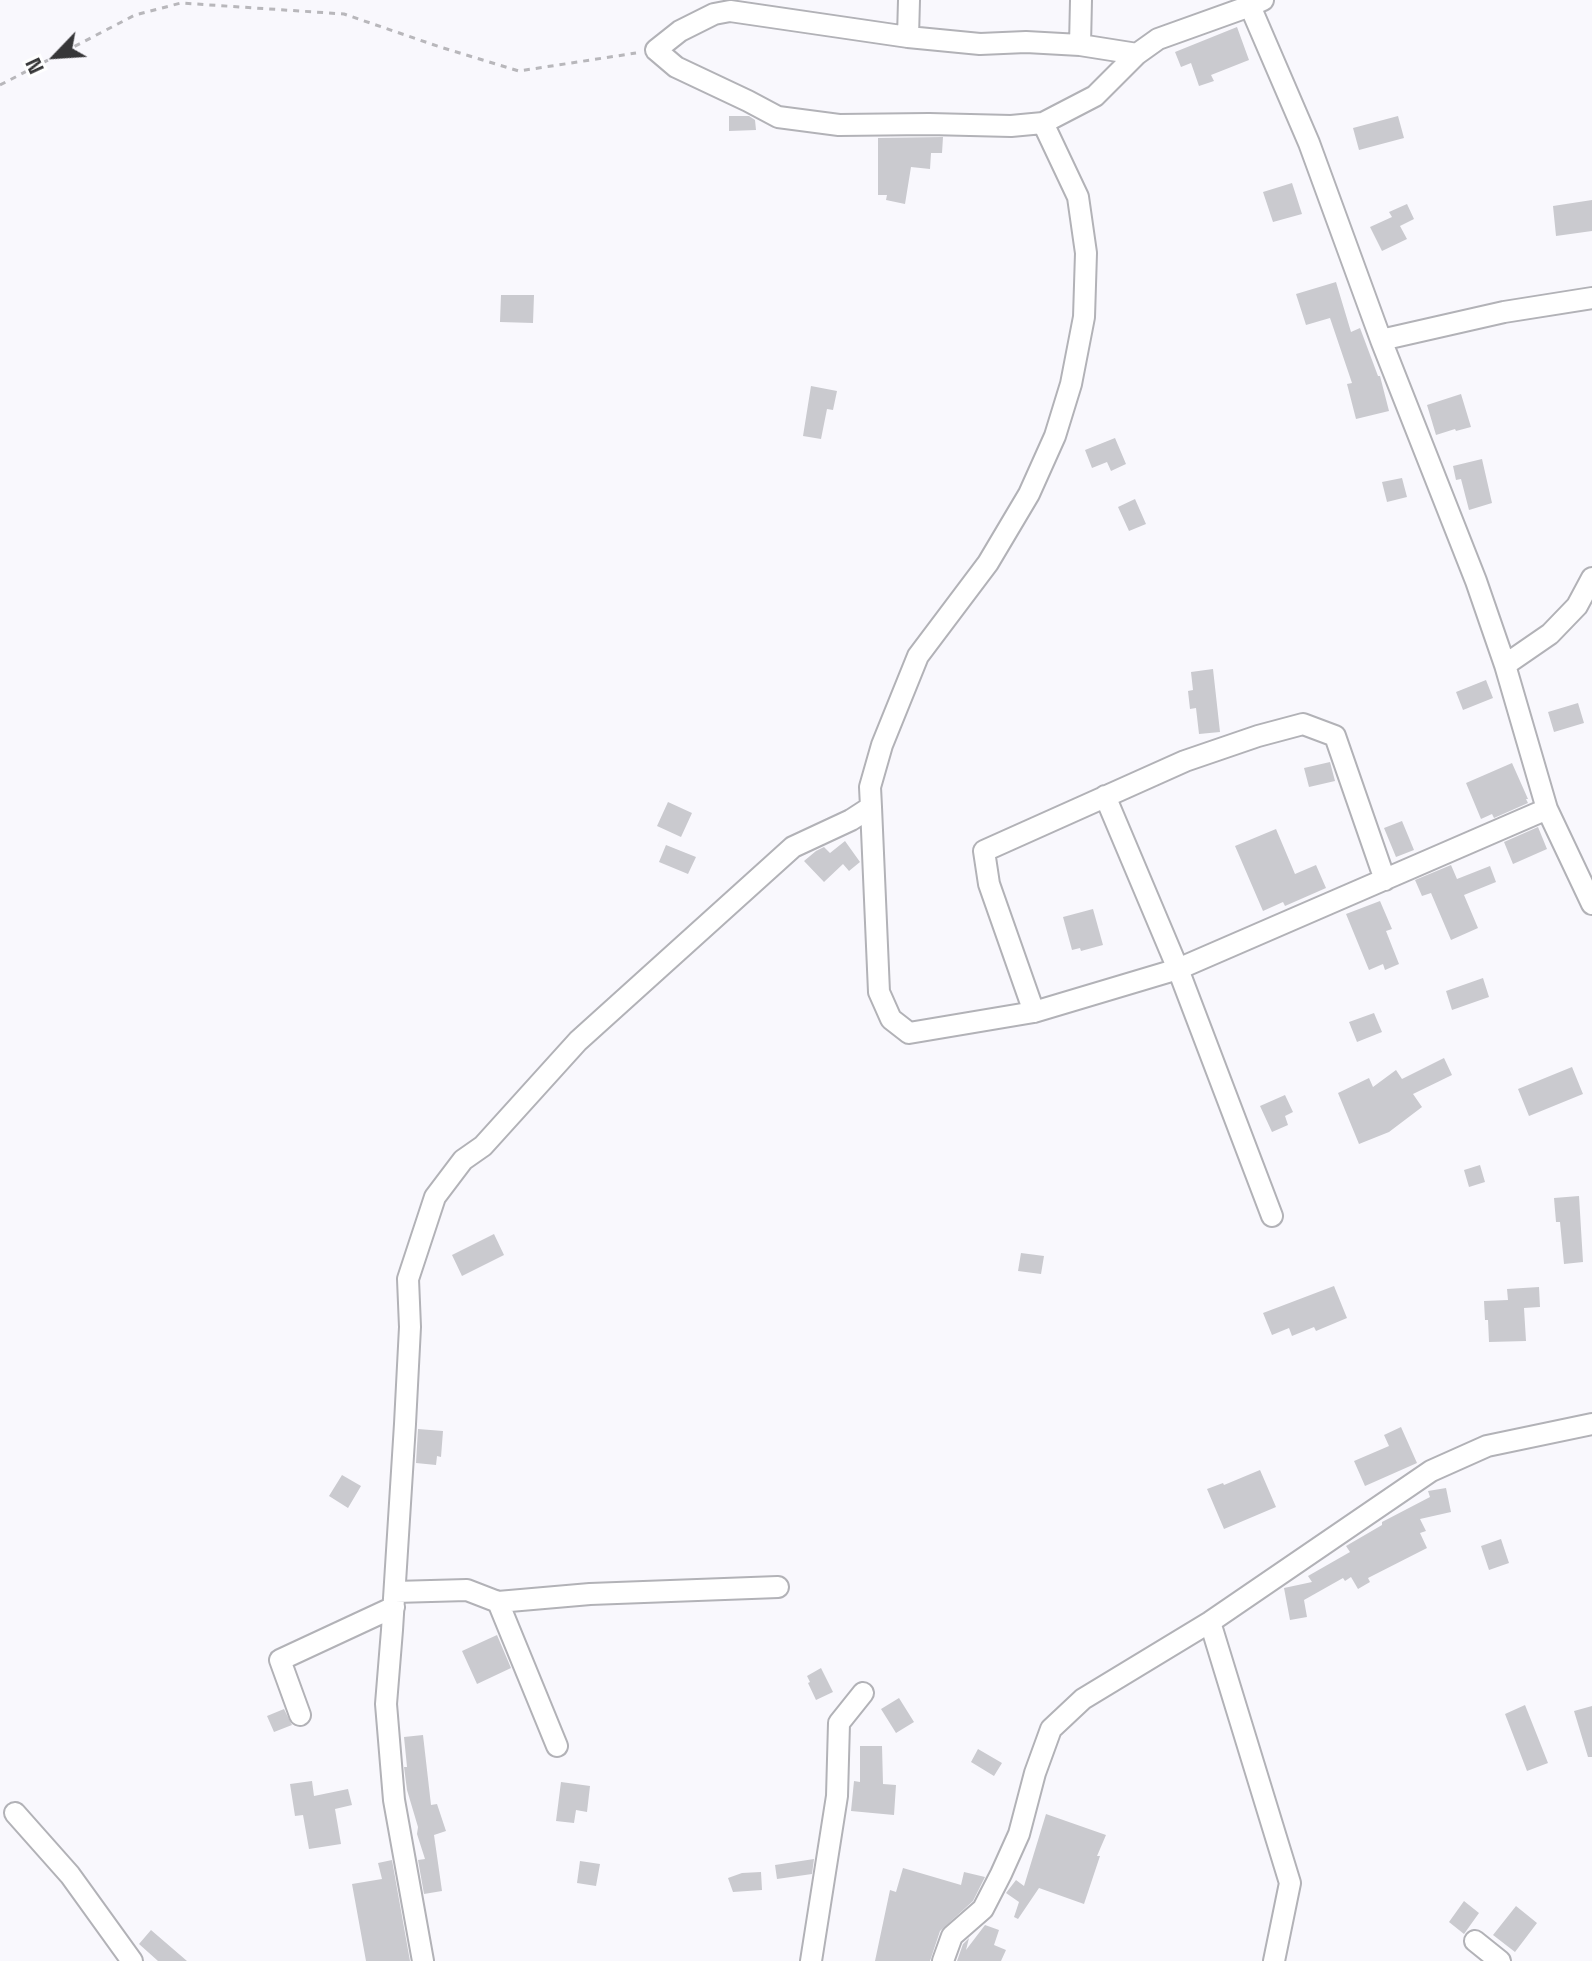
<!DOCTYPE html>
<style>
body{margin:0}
#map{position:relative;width:1592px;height:1961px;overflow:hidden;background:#f9f8fd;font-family:"Space Grotesk",sans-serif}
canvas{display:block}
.north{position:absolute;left:16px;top:16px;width:80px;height:80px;-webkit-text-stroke:6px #fff;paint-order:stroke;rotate:245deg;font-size:22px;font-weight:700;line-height:32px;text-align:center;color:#363638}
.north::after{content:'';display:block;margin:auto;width:28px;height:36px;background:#363638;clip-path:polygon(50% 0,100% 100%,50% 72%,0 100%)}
</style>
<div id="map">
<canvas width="1592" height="1961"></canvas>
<div class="north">N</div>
</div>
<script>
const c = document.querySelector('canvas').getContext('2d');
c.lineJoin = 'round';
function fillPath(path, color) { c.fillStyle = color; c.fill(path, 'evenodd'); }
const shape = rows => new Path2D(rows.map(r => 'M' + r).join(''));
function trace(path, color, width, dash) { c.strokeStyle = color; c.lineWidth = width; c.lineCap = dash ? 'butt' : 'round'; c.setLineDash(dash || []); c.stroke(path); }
fillPath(shape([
 [1237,27,1249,60,1211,75,1214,81,1199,86,1191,63,1181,67,1175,52],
 [729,116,749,116,755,120,756,130,729,131],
 [1398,116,1404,138,1359,150,1353,128],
 [943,137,942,153,931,153,930,169,911,167,905,204,886,200,887,195,878,195,878,138],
 [1292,183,1302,214,1273,222,1263,192],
 [1592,200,1592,231,1556,236,1553,206],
 [1407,204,1414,219,1400,226,1407,239,1382,251,1370,227,1392,217,1389,212],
 [1336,282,1351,332,1360,328,1378,376,1380,376,1389,411,1356,419,1347,384,1352,383,1330,318,1306,325,1296,294],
 [501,295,534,295,533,323,500,322],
 [811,386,837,391,833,410,827,409,821,439,803,436],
 [1461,394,1471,427,1456,431,1455,429,1436,435,1427,405],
 [1115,438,1126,464,1111,471,1107,462,1092,468,1085,450],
 [1482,459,1492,503,1469,510,1461,479,1456,480,1453,466],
 [1402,478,1407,497,1387,502,1382,482],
 [1135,499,1146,524,1129,531,1118,507],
 [1213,669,1220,732,1199,734,1196,708,1190,709,1188,691,1193,690,1191,672],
 [1486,680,1493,698,1463,710,1456,692],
 [1578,703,1584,723,1554,732,1548,712],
 [1330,762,1335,781,1309,787,1304,768],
 [1512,763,1528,799,1526,799,1528,803,1494,818,1492,814,1481,819,1466,783],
 [668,802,692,813,681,837,657,826],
 [1402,821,1414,850,1396,857,1384,828],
 [1538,827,1547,849,1513,864,1504,842],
 [1276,829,1295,874,1316,865,1326,888,1285,906,1283,902,1263,911,1235,846],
 [845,841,860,862,849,871,843,864,824,882,804,861,816,851,824,847,830,853],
 [666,845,696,857,688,874,659,862],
 [1451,865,1457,879,1490,866,1496,882,1464,895,1478,928,1451,940,1431,893,1422,896,1415,880],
 [1380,901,1392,929,1386,931,1399,964,1385,970,1383,964,1369,970,1346,914],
 [1093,909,1103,945,1081,951,1080,948,1072,950,1063,917],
 [1483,978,1489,997,1452,1010,1446,991],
 [1374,1013,1382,1032,1357,1042,1349,1022],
 [1444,1058,1452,1075,1413,1094,1422,1107,1389,1132,1359,1144,1338,1093,1369,1078,1373,1087,1396,1070,1402,1079],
 [1572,1067,1583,1094,1529,1116,1518,1089],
 [1285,1095,1293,1112,1285,1116,1288,1125,1272,1132,1260,1106],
 [1480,1165,1485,1182,1469,1187,1464,1170],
 [1579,1196,1583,1262,1564,1264,1560,1222,1556,1222,1554,1198],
 [494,1234,504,1255,462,1276,452,1255],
 [1021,1253,1044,1256,1041,1274,1018,1271],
 [1334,1286,1347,1318,1316,1331,1314,1327,1292,1336,1289,1328,1272,1335,1263,1313],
 [1539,1287,1540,1307,1524,1308,1526,1341,1489,1342,1488,1320,1485,1320,1484,1301,1508,1300,1507,1289],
 [1401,1427,1417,1463,1365,1486,1354,1461,1389,1446,1384,1435],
 [418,1429,443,1431,441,1457,437,1456,436,1465,416,1463],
 [1260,1470,1276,1507,1224,1529,1207,1489,1223,1483,1224,1485],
 [342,1475,361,1486,348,1508,329,1496],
 [1446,1488,1451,1512,1420,1519,1426,1531,1420,1533,1427,1548,1368,1578,1370,1582,1358,1589,1351,1577,1345,1581,1343,1578,1304,1600,1307,1617,1290,1620,1284,1588,1312,1582,1308,1576,1350,1552,1346,1546,1382,1525,1382,1522,1430,1497,1428,1491],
 [1501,1539,1509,1563,1489,1570,1481,1546],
 [497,1635,511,1668,477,1684,462,1651],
 [821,1668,833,1692,816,1700,808,1683,810,1682,807,1676],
 [899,1698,914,1722,896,1733,881,1709],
 [1525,1705,1548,1763,1527,1771,1505,1714],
 [1592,1706,1592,1757,1588,1757,1574,1711],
 [284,1709,292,1725,274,1732,267,1716],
 [423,1735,431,1805,437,1804,446,1831,434,1835,442,1891,424,1894,418,1860,425,1859,417,1834,418,1827,407,1790,404,1767,407,1767,404,1737],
 [860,1746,882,1746,883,1784,896,1785,894,1815,851,1811,854,1781,860,1782],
 [978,1749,1002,1763,994,1776,971,1762],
 [312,1781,314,1796,348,1789,352,1805,335,1809,341,1844,309,1849,303,1815,295,1816,290,1784],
 [561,1782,590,1786,587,1812,576,1810,574,1823,556,1821],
 [1046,1814,1106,1835,1097,1856,1100,1856,1084,1904,1039,1888,1018,1919,1014,1917,1019,1902,1006,1893,1016,1880,1024,1886],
 [814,1859,812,1874,777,1879,775,1865],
 [392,1860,410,1961,366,1961,352,1884,382,1879,378,1863],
 [580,1861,600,1864,596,1886,577,1883],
 [903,1868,961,1885,964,1872,985,1877,973,1901,940,1931,930,1961,875,1961,890,1890,896,1892],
 [761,1872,762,1890,733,1892,728,1878,742,1873],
 [1464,1901,1479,1913,1464,1934,1449,1922],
 [1516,1906,1537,1923,1515,1952,1493,1935],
 [985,1925,999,1930,994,1945,1006,1950,1001,1961,957,1961,963,1944,969,1938,966,1950],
 [151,1930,187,1961,158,1961,139,1944]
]), '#cacacf');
const minor = shape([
 [1250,6,1309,143,1381,340,1476,581,1505,665,1547,809,1592,904],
 [908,37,909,0],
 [1080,45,1081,0],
 [1137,54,1080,45,1026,42,980,44,908,37,730,11,714,14,680,31,656,50,676,67,748,101,778,117,839,125,929,124,1011,126,1043,123,1095,96,1137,54,1158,39,1250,6,1263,0],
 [1381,340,1504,312,1592,298],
 [1505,665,1550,634,1577,606,1592,578],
 [1105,796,1178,969,1272,1216],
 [871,807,879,992,891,1019,909,1033,1034,1012,1178,969,1547,809],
 [1034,1012,989,884,984,851,1185,761,1258,736,1303,724,1335,736,1385,880],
 [395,1592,467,1590,498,1602,557,1746],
 [498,1602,590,1594,778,1587],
 [1210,1622,1290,1883,1274,1961],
 [300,1715,280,1660,394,1607],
 [15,1813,70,1875,132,1961],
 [1475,1941,1500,1961],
 [423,1961,394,1800,386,1704,392,1630,405,1424,410,1327,408,1279,435,1197,463,1160,483,1146,578,1041,793,847,851,820,871,807,870,787,882,745,918,656,988,563,1029,494,1055,436,1071,384,1084,317,1086,253,1078,197,1043,123],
 [811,1961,837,1796,839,1723,863,1693],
 [943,1961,952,1936,983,1909,1001,1874,1019,1834,1035,1773,1051,1729,1083,1699,1210,1622,1431,1471,1487,1446,1592,1424]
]);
trace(minor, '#b2b2b7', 24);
trace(shape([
 [0,85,135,15,181,3,344,14,440,47,519,71,636,53]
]), '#b8b7bb', 3, [6, 6]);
trace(minor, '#fff', 20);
</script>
